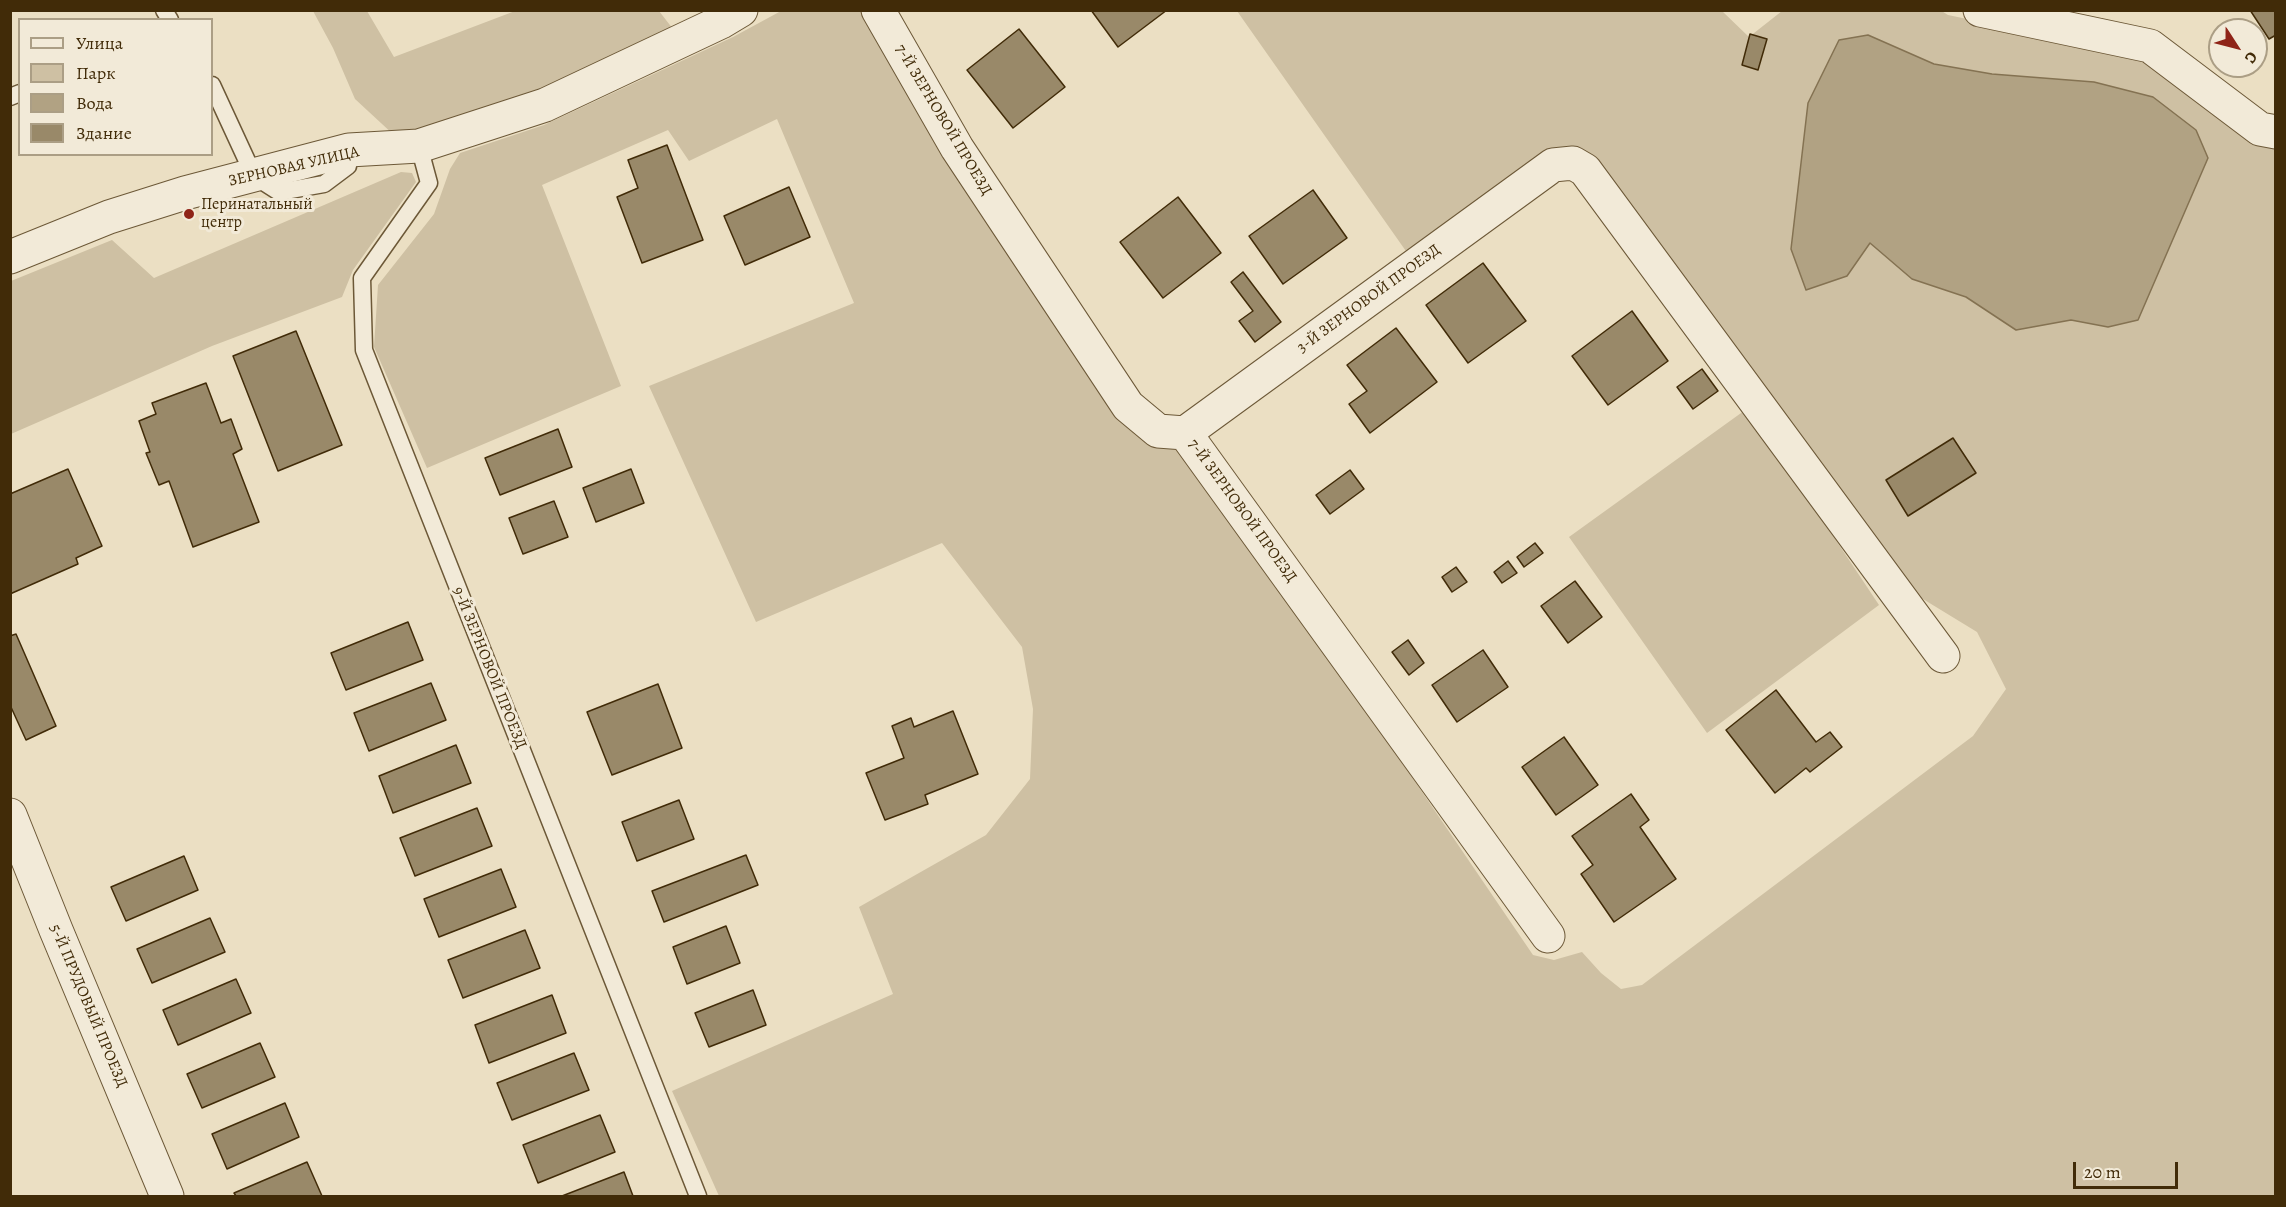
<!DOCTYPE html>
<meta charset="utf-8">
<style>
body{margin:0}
#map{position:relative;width:2286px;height:1207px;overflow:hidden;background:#ebdfc3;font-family:Alegreya,serif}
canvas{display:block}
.frame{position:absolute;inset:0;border:12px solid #412b08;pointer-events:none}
.legend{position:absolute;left:18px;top:18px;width:195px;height:138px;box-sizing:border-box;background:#f2ead8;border:2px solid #ab9e85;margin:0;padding:8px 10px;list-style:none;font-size:18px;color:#412b08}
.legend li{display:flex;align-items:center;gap:12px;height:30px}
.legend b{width:30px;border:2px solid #ab9e85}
.north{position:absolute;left:2208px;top:18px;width:60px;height:60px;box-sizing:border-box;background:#f2ead8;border:2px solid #ab9e85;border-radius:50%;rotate:126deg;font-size:16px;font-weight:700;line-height:24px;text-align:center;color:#412b08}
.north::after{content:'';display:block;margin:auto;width:21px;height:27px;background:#8f2418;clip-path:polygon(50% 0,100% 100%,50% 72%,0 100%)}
.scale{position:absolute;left:2073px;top:1162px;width:105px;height:27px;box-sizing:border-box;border:3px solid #412b08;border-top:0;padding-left:8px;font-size:18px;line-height:21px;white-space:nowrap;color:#412b08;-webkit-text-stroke:4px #f2ead8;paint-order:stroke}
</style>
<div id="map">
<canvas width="2286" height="1207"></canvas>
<div class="frame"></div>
<ul class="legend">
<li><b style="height:8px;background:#f2ead8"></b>Улица</li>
<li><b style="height:16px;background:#cec0a3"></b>Парк</li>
<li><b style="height:16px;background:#b1a283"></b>Вода</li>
<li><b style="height:16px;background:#998969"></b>Здание</li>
</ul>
<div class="north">С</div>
<div class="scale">20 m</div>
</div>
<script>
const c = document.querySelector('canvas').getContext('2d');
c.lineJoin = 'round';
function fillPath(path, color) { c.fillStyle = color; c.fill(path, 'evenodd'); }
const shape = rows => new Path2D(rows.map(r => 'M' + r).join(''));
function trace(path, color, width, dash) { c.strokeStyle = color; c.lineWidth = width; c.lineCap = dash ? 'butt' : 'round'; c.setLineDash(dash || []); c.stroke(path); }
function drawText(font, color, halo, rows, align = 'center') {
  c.font = font + ' Alegreya,serif'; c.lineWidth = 6; c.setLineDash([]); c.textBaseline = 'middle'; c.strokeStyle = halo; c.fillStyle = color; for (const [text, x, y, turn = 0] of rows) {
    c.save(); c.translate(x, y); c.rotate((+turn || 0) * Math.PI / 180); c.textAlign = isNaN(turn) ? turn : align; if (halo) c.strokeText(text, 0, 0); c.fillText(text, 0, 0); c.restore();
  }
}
fillPath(shape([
 [1940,10,1948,15,2145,56,2275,129,2275,1196,719,1196,672,1091,893,994,859,907,986,835,1030,779,1033,709,1022,647,942,543,756,622,649,386,854,303,777,119,689,161,668,130,542,185,621,386,427,468,374,347,378,285,434,214,450,169,460,153,544,125,733,37,781,11,864,11,949,157,1179,445,1314,633,1533,955,1554,960,1582,952,1601,973,1621,989,1642,985,1973,736,2006,689,1977,632,1918,596,1593,162,1408,254,1237,11,1722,11,1749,37,1782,11],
 [313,11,367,11,394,57,515,11,659,11,673,29,539,95,395,136,355,99,333,48],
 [401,172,412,173,416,182,353,270,342,297,212,346,11,434,11,281,112,240,154,278],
 [1748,408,1879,605,1707,733,1569,537]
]), '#cec0a3');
const water = shape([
 [1868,35,1934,64,1992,74,2094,82,2153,97,2196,130,2208,158,2138,320,2108,327,2071,320,2016,330,1966,297,1912,279,1870,243,1847,276,1806,290,1791,249,1808,103,1839,40,1868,35]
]);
fillPath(water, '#b1a283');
trace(water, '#847252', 1.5);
const building = shape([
 [1091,10,1167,10,1118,47,1091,10],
 [2250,10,2276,10,2276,35,2269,39,2250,10],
 [1019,29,1065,87,1013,128,967,70,1019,29],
 [1750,34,1767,39,1758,70,1742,65,1750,34],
 [667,145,703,240,642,263,617,197,638,188,628,160,667,145],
 [789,187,810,237,745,265,724,216,789,187],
 [1313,190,1347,238,1283,284,1249,236,1313,190],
 [1178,197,1221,253,1163,298,1120,242,1178,197],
 [1483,263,1526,321,1468,363,1426,305,1483,263],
 [1243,272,1281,322,1255,342,1239,321,1253,311,1231,282,1243,272],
 [1632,311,1668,361,1608,405,1572,356,1632,311],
 [1396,328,1437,382,1370,433,1349,404,1367,391,1347,365,1396,328],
 [296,331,342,445,278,471,233,356,296,331],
 [1702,369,1718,391,1693,409,1677,387,1702,369],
 [206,383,221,423,231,419,242,449,233,454,259,522,193,547,169,481,159,485,146,453,150,452,139,421,156,414,152,403,206,383],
 [558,429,572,467,500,495,485,458,558,429],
 [1953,438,1976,473,1908,516,1886,480,1953,438],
 [68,469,102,546,76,558,78,564,10,594,10,494,68,469],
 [631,469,644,503,596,522,583,488,631,469],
 [1350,470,1364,489,1330,514,1316,495,1350,470],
 [554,501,568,537,523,554,509,518,554,501],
 [1535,543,1543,553,1524,567,1517,557,1535,543],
 [1508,561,1517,573,1502,583,1494,572,1508,561],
 [1456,567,1467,582,1452,592,1442,577,1456,567],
 [1575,581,1602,617,1568,643,1541,606,1575,581],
 [408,622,423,660,346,690,331,653,408,622],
 [16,634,56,726,26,740,10,705,10,636,16,634],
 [1408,640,1424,663,1409,675,1392,652,1408,640],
 [1483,650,1508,687,1457,722,1432,685,1483,650],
 [431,683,446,720,369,751,354,713,431,683],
 [658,684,682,748,612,775,587,712,658,684],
 [1776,690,1816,742,1830,732,1842,747,1810,772,1806,768,1775,793,1726,730,1776,690],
 [953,711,978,774,925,795,928,804,885,820,866,773,904,758,892,726,911,718,914,727,953,711],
 [1564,737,1598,785,1556,815,1522,767,1564,737],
 [456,745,471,783,393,813,379,776,456,745],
 [1631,794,1649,820,1640,827,1676,879,1614,922,1581,874,1593,865,1572,836,1631,794],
 [679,800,694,839,637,861,622,822,679,800],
 [477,808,492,846,415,876,400,838,477,808],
 [746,855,758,885,664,922,652,891,746,855],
 [184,856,198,890,126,921,111,887,184,856],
 [501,869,516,907,439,937,424,899,501,869],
 [210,918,225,952,152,983,137,949,210,918],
 [726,926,740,963,687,984,673,947,726,926],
 [525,930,540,968,463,998,448,960,525,930],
 [236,979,251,1013,178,1045,163,1010,236,979],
 [753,990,766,1025,709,1047,695,1013,753,990],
 [552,995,566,1033,489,1063,475,1025,552,995],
 [260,1043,275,1077,202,1108,187,1074,260,1043],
 [574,1053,589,1090,512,1120,497,1083,574,1053],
 [285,1103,299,1137,227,1169,212,1134,285,1103],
 [600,1115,615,1152,538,1183,523,1145,600,1115],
 [307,1162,322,1196,236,1196,234,1193,307,1162],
 [624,1172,633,1196,562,1196,624,1172]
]);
fillPath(building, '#998969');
trace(building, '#412b08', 1.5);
const service = shape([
 [164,10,170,20],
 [212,85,254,176,279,192,324,184,348,166,349,150],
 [10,97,20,93],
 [419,146,429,183,362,278,364,350,698,1196]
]);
const minor = shape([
 [878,10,957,148,1128,406,1158,431,1185,433,1548,936],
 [1980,10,2150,46,2260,129,2276,132],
 [1185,433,1553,165,1573,163,1585,170,1943,656],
 [10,815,56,930,167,1196]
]);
const tertiary = shape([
 [10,257,109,217,185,193,349,150,419,146,545,105,721,22,741,10]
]);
trace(service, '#6c5837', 19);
trace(minor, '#6c5837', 35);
trace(tertiary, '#6c5837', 35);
trace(service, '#f2ead8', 16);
trace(minor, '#f2ead8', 33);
trace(tertiary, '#f2ead8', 33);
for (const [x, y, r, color] of [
 [189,214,6,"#8f2418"]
]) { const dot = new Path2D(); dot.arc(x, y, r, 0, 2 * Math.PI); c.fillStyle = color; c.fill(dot); trace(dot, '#f2ead8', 2); }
drawText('16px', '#412b08', '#f2ead8', [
 ["7-Й ЗЕРНОВОЙ ПРОЕЗД",943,120,59],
 ["ЗЕРНОВАЯ УЛИЦА",294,167,-13],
 ["3-Й ЗЕРНОВОЙ ПРОЕЗД",1369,299,-36],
 ["7-Й ЗЕРНОВОЙ ПРОЕЗД",1242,511,54],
 ["9-Й ЗЕРНОВОЙ ПРОЕЗД",489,668,68],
 ["5-Й ПРУДОВЫЙ ПРОЕЗД",88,1006,67]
]);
drawText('16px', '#412b08', '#f2ead8', [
 ["Перинатальный",201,205],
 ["центр",201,223]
], 'left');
</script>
